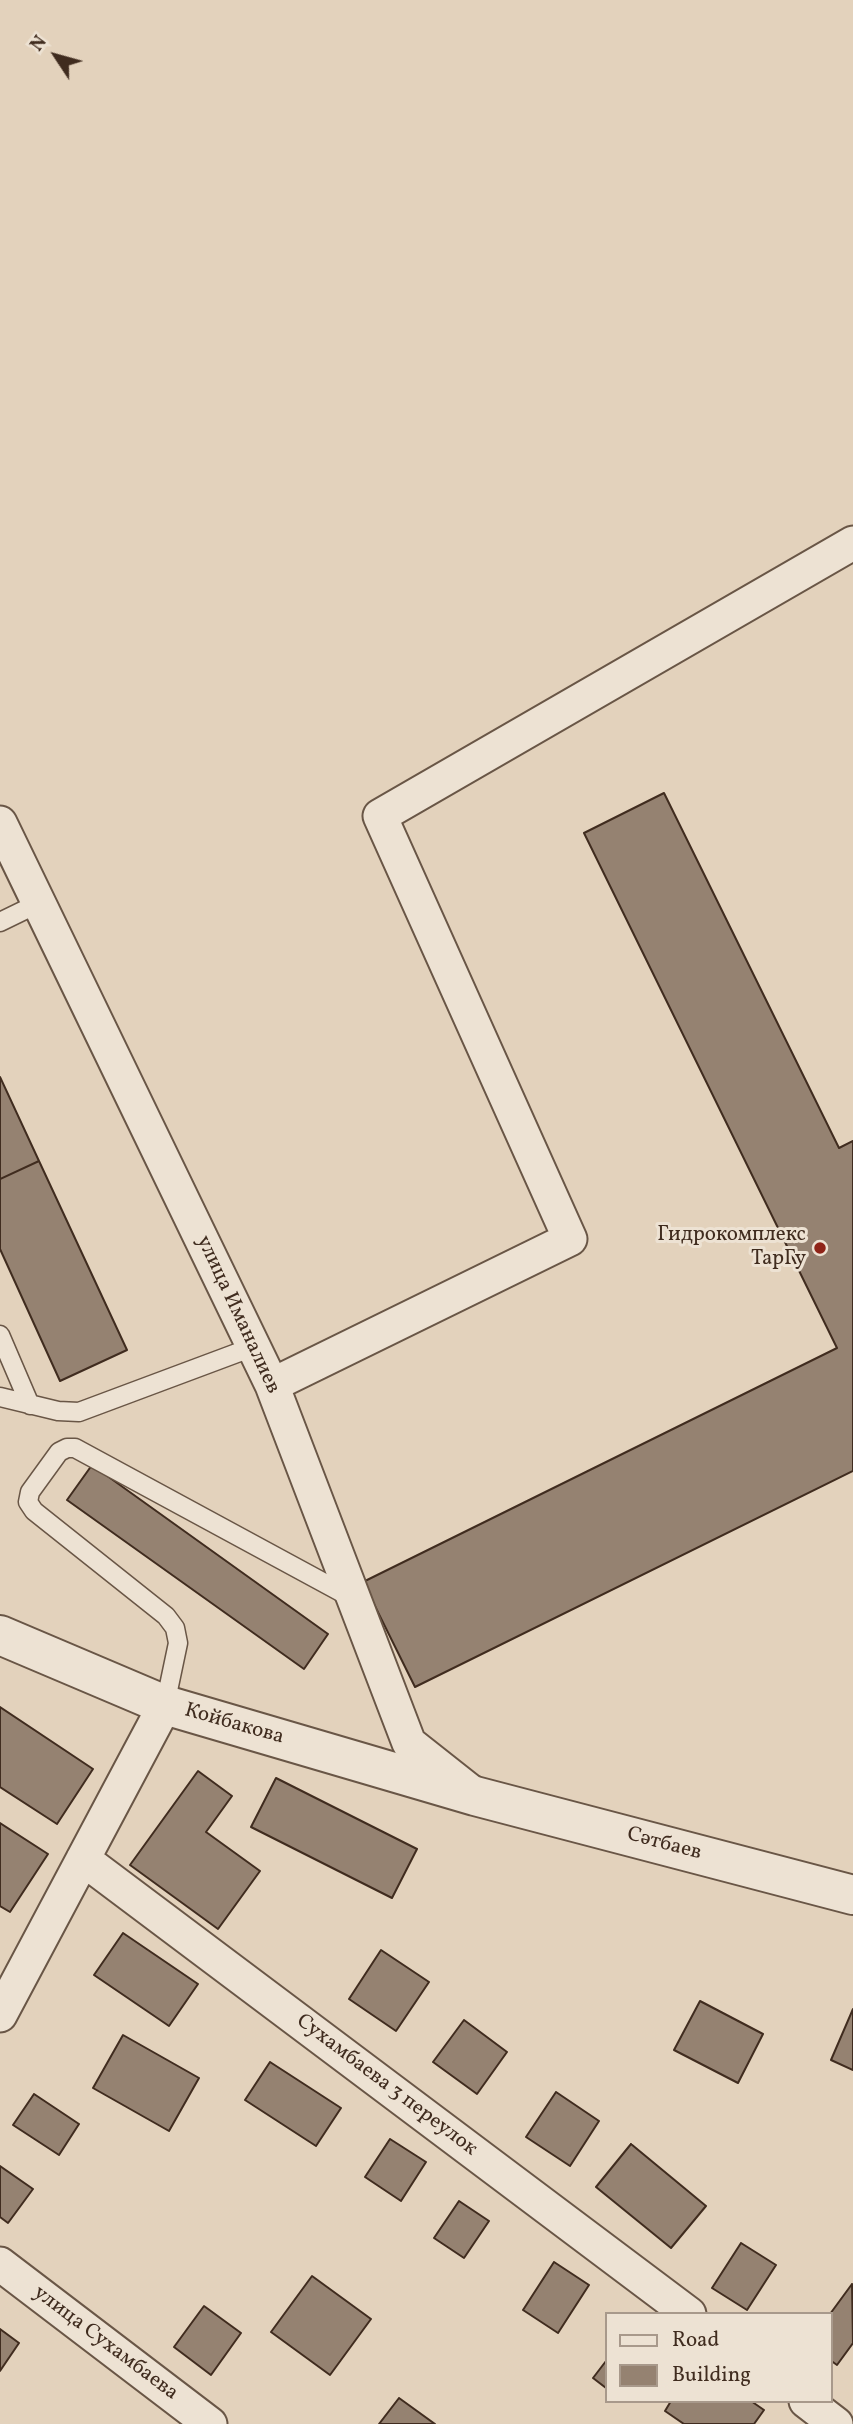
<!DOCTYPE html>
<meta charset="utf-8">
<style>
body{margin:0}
#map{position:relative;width:853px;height:2424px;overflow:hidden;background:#e3d2bc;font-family:Vollkorn,serif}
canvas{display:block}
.legend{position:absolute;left:605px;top:2312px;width:228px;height:91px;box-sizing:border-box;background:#ede2d3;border:2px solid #a8998b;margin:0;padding:9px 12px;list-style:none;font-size:21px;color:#402c1f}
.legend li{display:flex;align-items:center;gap:14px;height:35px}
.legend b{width:35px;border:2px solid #a8998b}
.north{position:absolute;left:21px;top:21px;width:70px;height:70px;-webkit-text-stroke:5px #ede2d3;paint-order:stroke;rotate:306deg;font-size:19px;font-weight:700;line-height:28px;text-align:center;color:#402c1f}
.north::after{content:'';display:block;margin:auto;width:24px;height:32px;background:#402c1f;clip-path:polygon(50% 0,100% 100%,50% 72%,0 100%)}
</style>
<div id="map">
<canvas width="853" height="2424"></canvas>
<ul class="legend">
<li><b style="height:9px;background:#ede2d3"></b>Road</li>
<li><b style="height:19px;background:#958271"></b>Building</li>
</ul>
<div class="north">N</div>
</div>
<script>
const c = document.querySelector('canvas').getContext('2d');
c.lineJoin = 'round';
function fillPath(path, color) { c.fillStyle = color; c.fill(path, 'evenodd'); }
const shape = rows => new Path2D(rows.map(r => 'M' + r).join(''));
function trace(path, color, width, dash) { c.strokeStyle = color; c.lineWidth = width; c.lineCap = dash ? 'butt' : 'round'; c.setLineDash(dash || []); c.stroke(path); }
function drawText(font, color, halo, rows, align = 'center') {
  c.font = font + ' Vollkorn,serif'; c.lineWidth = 6; c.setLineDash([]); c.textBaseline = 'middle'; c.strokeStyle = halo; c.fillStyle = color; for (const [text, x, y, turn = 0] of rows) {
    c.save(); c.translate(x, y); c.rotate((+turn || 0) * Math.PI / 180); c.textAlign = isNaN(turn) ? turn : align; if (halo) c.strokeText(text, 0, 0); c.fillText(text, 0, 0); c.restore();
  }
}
const building = shape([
 [664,793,839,1148,853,1141,853,1471,415,1687,363,1582,837,1348,584,833,664,793],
 [0,1077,39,1161,0,1179,0,1077],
 [39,1161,127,1350,60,1381,0,1249,0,1179,39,1161],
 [92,1465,328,1634,304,1669,67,1500,92,1465],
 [0,1707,93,1769,57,1824,0,1787,0,1707],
 [198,1771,232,1796,206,1832,260,1871,218,1929,130,1865,198,1771],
 [276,1778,417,1849,392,1898,251,1827,276,1778],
 [0,1823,48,1854,10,1912,0,1906,0,1823],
 [123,1933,198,1984,169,2026,94,1975,123,1933],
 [381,1950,429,1982,396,2031,349,1999,381,1950],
 [700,2001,763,2034,738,2083,674,2050,700,2001],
 [853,2009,853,2070,831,2060,853,2009],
 [464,2020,507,2052,477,2094,433,2062,464,2020],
 [123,2035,199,2078,169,2131,93,2088,123,2035],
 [270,2062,341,2108,316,2146,245,2100,270,2062],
 [556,2092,599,2121,570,2166,526,2137,556,2092],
 [34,2094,79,2124,59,2155,13,2125,34,2094],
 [390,2139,426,2162,401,2201,365,2177,390,2139],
 [631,2144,706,2206,671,2248,596,2187,631,2144],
 [0,2166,33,2189,8,2223,0,2217,0,2166],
 [459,2201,489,2221,464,2258,434,2238,459,2201],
 [741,2243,776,2265,747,2310,712,2288,741,2243],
 [554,2262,589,2285,558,2333,523,2310,554,2262],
 [312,2276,371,2319,330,2375,271,2332,312,2276],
 [852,2284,853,2343,837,2365,830,2360,830,2314,852,2284],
 [204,2306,241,2333,211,2375,174,2347,204,2306],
 [0,2329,19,2343,0,2371,0,2329],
 [606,2361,606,2388,593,2378,606,2361],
 [399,2398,435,2424,379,2424,399,2398],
 [671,2401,751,2401,764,2410,754,2424,684,2424,665,2411,671,2401]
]);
fillPath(building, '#958271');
trace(building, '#402c1f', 2);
const service = shape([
 [0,922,39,903],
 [0,1335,30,1405],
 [0,1397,58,1411,79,1412,253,1347],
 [165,1705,178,1643,175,1628,166,1616,34,1511,28,1502,30,1492,59,1452,67,1448,75,1448,352,1598]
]);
const minor = shape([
 [0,823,272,1385,409,1743,471,1792],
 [272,1385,570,1239,380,816,853,543],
 [83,1859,689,2314],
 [0,2015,165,1705],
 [0,2264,210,2424],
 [806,2401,836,2424]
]);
const tertiary = shape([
 [0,1635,165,1705,475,1796,853,1895]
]);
trace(service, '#695646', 21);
trace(minor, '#695646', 37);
trace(tertiary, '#695646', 42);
trace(service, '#ede2d3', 18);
trace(minor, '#ede2d3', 33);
trace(tertiary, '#ede2d3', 38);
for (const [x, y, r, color] of [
 [820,1248,7,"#8f2418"]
]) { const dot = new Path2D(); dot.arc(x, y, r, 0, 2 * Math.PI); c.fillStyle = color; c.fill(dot); trace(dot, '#ede2d3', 2.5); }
drawText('21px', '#402c1f', '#ede2d3', [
 ["Гидрокомплекс",806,1236],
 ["ТарГу",806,1260]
], 'right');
drawText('21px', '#402c1f', '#ede2d3', [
 ["улица Иманалиев",237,1315,65],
 ["Койбакова",234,1725,16],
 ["Сәтбаев",664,1845,15],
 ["Сухамбаева 3 переулок",386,2086,37],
 ["улица Сухамбаева",105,2344,37]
]);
</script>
